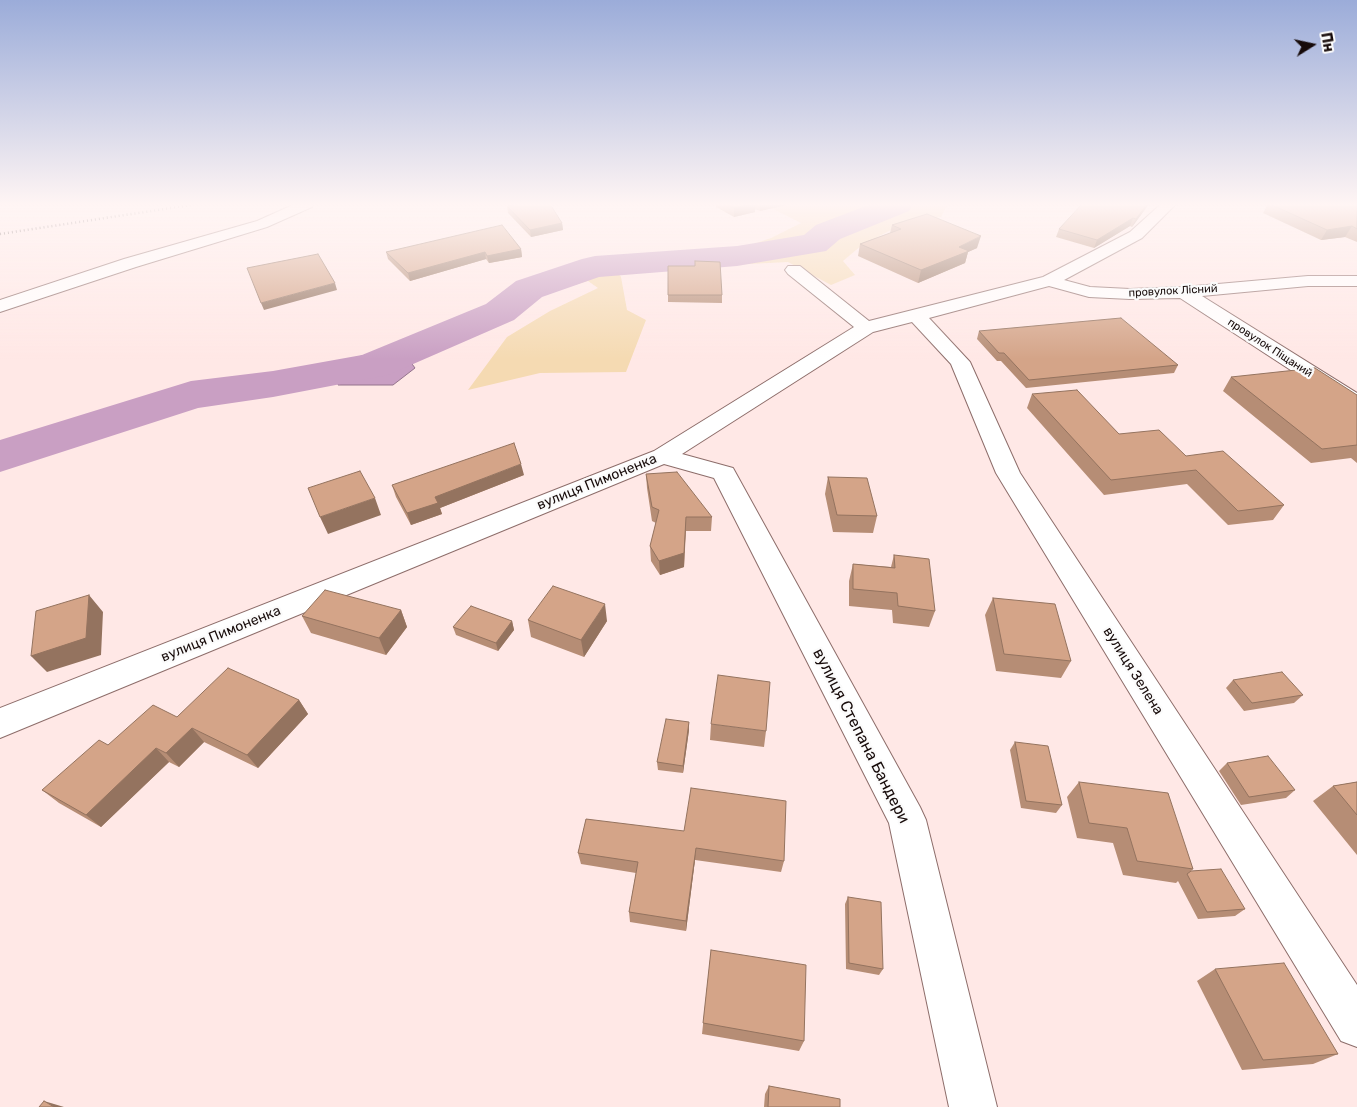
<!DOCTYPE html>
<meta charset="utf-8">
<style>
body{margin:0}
#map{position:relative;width:1357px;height:1107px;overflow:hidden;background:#ffe8e6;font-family:Rubik,sans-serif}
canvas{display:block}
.north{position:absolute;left:1287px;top:20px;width:50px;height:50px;-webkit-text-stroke:4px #fbfbfb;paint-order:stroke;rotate:80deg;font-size:14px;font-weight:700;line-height:20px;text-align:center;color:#170b0a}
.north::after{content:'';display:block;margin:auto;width:18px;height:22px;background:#170b0a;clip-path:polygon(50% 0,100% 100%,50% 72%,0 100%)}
</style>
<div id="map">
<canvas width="1357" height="1107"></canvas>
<div class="north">Пн</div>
</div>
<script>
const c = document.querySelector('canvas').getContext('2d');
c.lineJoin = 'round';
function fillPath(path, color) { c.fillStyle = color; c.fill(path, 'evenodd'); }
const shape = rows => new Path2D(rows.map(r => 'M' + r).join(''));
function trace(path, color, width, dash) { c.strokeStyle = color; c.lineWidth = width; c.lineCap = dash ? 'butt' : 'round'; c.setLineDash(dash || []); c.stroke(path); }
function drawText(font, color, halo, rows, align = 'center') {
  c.font = font + ' Rubik,sans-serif'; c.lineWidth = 4.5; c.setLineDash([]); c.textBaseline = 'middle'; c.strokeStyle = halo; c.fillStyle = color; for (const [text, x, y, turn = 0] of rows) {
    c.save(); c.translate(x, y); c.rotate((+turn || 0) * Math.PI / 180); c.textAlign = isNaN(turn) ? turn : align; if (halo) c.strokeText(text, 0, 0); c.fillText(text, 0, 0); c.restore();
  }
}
fillPath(shape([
 [763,204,948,204,941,217,895,228,862,245,843,261,855,275,831,285,788,262,729,265,733,251,771,238,801,223],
 [610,260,621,277,627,310,646,320,626,372,540,373,468,390,507,337,550,311,598,288,588,281,529,298,535,280]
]), '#f5dab2');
const water = shape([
 [399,346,415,368,393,385,338,385,343,361,399,346]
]);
fillPath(water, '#c99fc3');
trace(water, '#94738c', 1);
fillPath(shape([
 [871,204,913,204,909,211,840,239,826,251,737,266,599,277,542,297,514,320,388,375,273,397,198,408,0,472,0,440,191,381,273,371,362,355,486,304,516,281,582,259,595,256,737,246,804,235,816,225,871,204]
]), '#c99fc3');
const minor = shape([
 [295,204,314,204,312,207,267,227,136,267,0,312,0,300,124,259,257,221,295,204],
 [1161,204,1176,204,1142,238,1064,280,1090,287,1130,289,1184,287,1308,276,1357,276,1357,286,1308,286,1202,296,1357,393,1357,410,1349,408,1180,298,1130,299,1089,297,1049,286,929,318,970,362,1020,473,1357,985,1357,1047,1341,1041,996,473,951,364,912,322,873,332,682,454,733,468,920,807,926,820,997,1107,949,1107,889,823,714,478,664,464,0,738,0,708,654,451,854,327,788,274,785,270,788,266,800,266,869,321,1043,277,1130,232,1161,204]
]);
trace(minor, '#8d6d6a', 2);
fillPath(minor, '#fff');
trace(shape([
 [0,234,197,204]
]), '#574847', 2.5, [1, 3]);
fillPath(shape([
 [715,204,791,204,760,211,755,209,755,212,734,217,716,207],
 [1149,204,1132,227,1130,226,1094,248,1056,237,1059,229],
 [1268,204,1357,204,1357,242,1345,237,1321,240,1263,213],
 [507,206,562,223,563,230,531,237,508,213],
 [892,225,977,248,968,252,965,263,918,283,858,256,860,244,890,233],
 [521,249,522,257,489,263,486,259,410,281,388,259,386,252],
 [668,266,722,295,722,303,668,302],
 [979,331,1178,365,1174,373,1026,388,1001,361,997,361,977,339],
 [1231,377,1357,395,1357,463,1351,458,1311,463,1223,391],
 [1032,394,1119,434,1186,456,1284,505,1273,520,1228,525,1187,484,1104,495,1027,408],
 [646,474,712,517,711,531,686,531,684,567,660,575,651,561,650,546,656,523,652,521,647,488],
 [524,475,440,508,442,514,411,525,396,497,392,485],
 [828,477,877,516,873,533,833,532,825,494],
 [894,555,935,611,929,627,893,623,892,610,849,606,849,581,853,564,891,567],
 [993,598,1071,661,1061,678,996,671,985,615],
 [401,610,407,627,386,655,311,633,302,616],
 [528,620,607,621,584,657,531,637],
 [512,621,514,630,498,651,456,635,453,627],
 [1233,680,1303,695,1294,703,1244,711,1226,688],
 [299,700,308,714,258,768,204,742,179,767,169,762,101,827,59,803,42,790,108,745,177,717],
 [689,722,689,730,683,773,658,770,657,762],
 [711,724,766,731,764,747,710,740],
 [1015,742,1062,805,1056,813,1021,808,1010,750],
 [1227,763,1295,790,1286,798,1241,805,1219,771],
 [1079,782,1193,869,1191,871,1245,909,1235,916,1198,919,1178,881,1176,883,1123,875,1113,843,1077,838,1067,797],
 [1357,782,1357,855,1313,801,1333,786],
 [586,819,784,861,781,872,695,860,686,931,630,922,629,912,636,873,581,864,578,853],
 [848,897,883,969,879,975,846,969,845,904],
 [711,950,804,1041,799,1051,702,1034],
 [1215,969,1338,1054,1313,1064,1242,1070,1197,981],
 [769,1086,840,1107,764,1107,765,1094]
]), '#b68d75');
fillPath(shape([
 [751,204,756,204,755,212,734,217,734,208],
 [760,204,791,204,760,211],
 [1147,204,1149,204,1132,227,1136,219],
 [1133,218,1130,226,1094,248,1097,240],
 [562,223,563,230,531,237,530,230],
 [1352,226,1345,237,1321,240,1327,230],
 [981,236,977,248,968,252,965,263,918,283,921,270,959,247],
 [521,249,522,257,489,263,487,256],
 [485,252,486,259,410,281,408,273],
 [335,283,337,290,264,310,261,303],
 [521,464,524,475,440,508,442,514,411,525,407,513,435,497],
 [375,498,381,515,328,534,320,517],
 [686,517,684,567,660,575,659,561],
 [89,595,103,612,101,655,47,672,31,656],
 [605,604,607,621,584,657,581,640],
 [401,610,407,627,386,655,379,638],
 [512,621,514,630,498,651,496,643],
 [299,700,308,714,258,768,247,755],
 [689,722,689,730,683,773,683,766],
 [192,728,204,742,179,767,166,753],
 [156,748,169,762,101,827,86,815],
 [696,848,695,860,686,931,686,921],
 [44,1101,64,1107,54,1107]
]), '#94735f');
const building = shape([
 [519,204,550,204,562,223,530,230,507,206,519,204],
 [728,204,751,204,734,208,728,204],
 [1082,204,1147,204,1136,219,1133,218,1097,240,1059,229,1082,204],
 [1270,204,1357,204,1357,229,1352,226,1327,230,1270,204],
 [927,214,981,236,959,247,969,251,921,270,860,244,901,229,892,225,927,214],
 [502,225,521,249,487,256,485,252,408,273,386,252,502,225],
 [318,254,335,283,261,303,247,268,318,254],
 [695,261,720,262,722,295,668,295,668,266,695,266,695,261],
 [1121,318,1178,365,1029,380,1004,353,999,353,979,331,1121,318],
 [1315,368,1357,395,1357,445,1322,449,1231,377,1315,368],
 [1077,390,1119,434,1159,430,1186,456,1223,451,1284,505,1238,511,1196,470,1111,480,1032,394,1077,390],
 [514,443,521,464,435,497,438,503,407,513,392,485,514,443],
 [360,471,375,498,320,517,308,488,360,471],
 [677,472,712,517,686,517,684,553,659,561,650,546,659,510,652,507,646,474,677,472],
 [828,477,867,478,877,516,837,515,828,477],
 [894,555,929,559,935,611,898,606,897,593,853,589,853,564,895,568,894,555],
 [553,586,605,604,581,640,528,620,553,586],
 [325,590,401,610,379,638,302,616,325,590],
 [89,595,86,638,31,656,36,611,89,595],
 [993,598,1055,604,1071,661,1004,654,993,598],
 [471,606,512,621,496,643,453,627,471,606],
 [228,668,299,700,247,755,192,728,166,753,156,748,86,815,42,790,99,740,108,745,153,705,177,717,228,668],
 [1282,672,1303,695,1252,703,1233,680,1282,672],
 [718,675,770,682,766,731,711,724,718,675],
 [666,719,689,722,683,766,657,762,666,719],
 [1015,742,1048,746,1062,805,1026,801,1015,742],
 [1268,756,1295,790,1249,797,1227,763,1268,756],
 [1079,782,1168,793,1193,869,1137,861,1127,828,1089,823,1079,782],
 [1357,782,1357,815,1333,786,1357,782],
 [691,788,786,801,784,861,696,848,686,921,629,912,638,862,578,853,586,819,684,831,691,788],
 [1221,869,1245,909,1207,912,1187,874,1191,871,1221,869],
 [848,897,881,902,883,969,849,963,848,897],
 [711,950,806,965,804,1041,703,1023,711,950],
 [1284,963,1338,1054,1263,1060,1215,969,1284,963],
 [769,1086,840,1099,840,1107,768,1107,769,1086],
 [44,1101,54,1107,39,1107,44,1101]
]);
fillPath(building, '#d4a488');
trace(building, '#94735f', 1);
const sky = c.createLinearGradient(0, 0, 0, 359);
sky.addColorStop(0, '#9bacd9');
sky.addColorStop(0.57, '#fff5f4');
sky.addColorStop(1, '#fff5f400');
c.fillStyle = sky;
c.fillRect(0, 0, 1357, 359);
drawText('11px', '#170b0a', '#fbfbfb', [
 ["провулок Лісний",1173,291,-3],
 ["провулок Піщаний",1270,348,33]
]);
drawText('14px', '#170b0a', '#fbfbfb', [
 ["вулиця Пимоненка",597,482,-22],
 ["вулиця Пимоненка",221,634,-22],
 ["вулиця Зелена",1133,671,58]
]);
drawText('16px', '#170b0a', '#fbfbfb', [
 ["вулиця Степана Бандери",861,736,63]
]);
</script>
